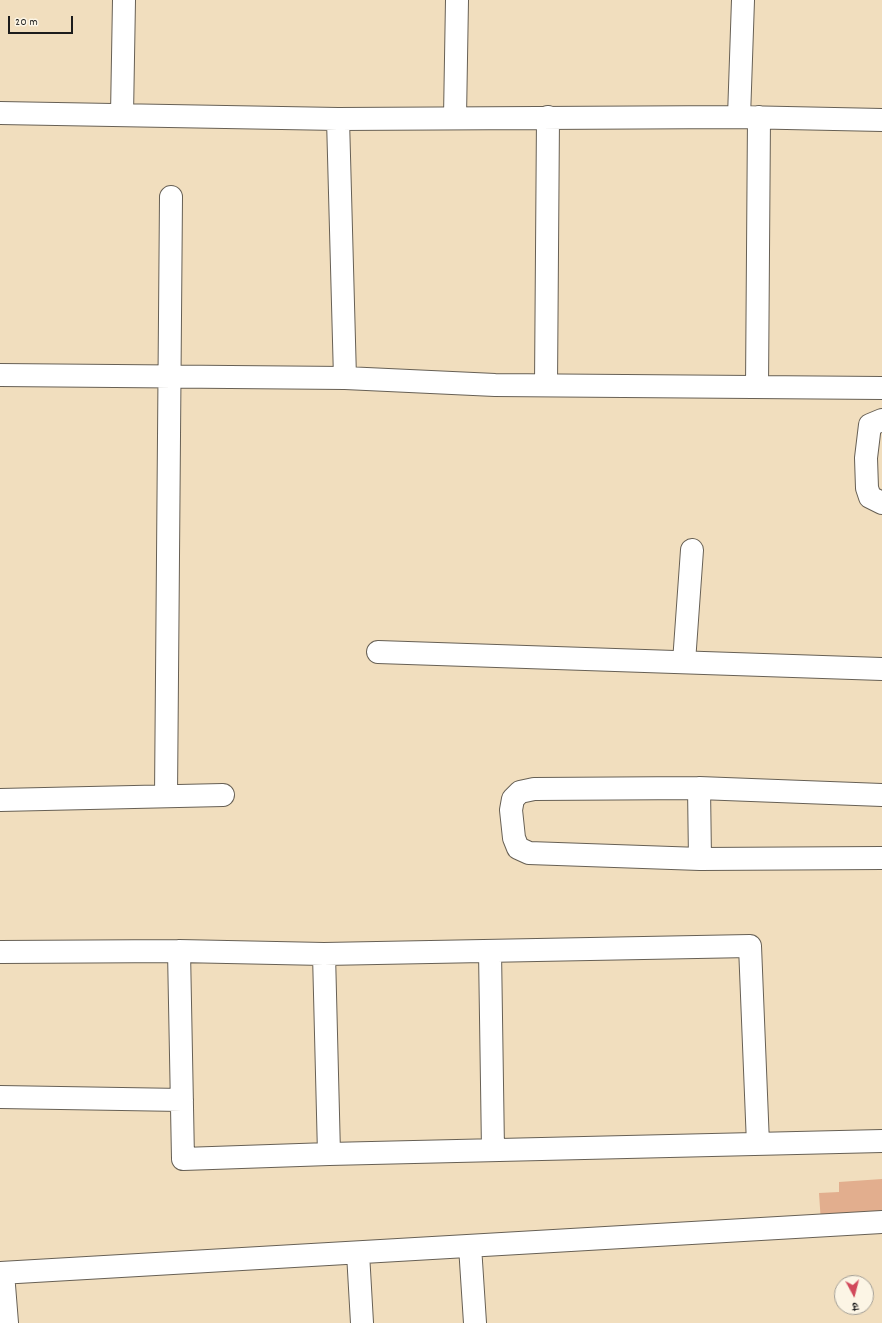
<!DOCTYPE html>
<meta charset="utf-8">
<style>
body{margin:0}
#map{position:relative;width:882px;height:1323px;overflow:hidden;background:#f1debe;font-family:Dekko,"Playpen Sans Deva",sans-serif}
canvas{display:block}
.north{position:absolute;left:834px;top:1275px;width:40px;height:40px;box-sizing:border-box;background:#fcf5e5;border:1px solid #a29e95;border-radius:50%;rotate:173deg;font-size:11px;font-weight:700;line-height:16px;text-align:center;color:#1c1c1c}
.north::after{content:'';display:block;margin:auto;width:14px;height:18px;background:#d1495b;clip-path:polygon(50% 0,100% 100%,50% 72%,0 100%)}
.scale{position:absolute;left:8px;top:16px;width:65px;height:18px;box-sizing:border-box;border:2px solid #1c1c1c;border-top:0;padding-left:5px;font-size:12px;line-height:14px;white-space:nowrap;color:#1c1c1c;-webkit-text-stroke:3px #fcf5e5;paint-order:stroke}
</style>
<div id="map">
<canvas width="882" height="1323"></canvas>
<div class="north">उ</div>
<div class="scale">20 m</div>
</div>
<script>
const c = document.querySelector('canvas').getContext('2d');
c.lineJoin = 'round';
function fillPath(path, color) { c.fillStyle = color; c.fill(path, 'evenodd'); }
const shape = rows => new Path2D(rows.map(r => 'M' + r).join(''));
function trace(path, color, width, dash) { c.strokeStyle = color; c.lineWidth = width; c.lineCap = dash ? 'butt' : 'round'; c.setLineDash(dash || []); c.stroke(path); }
fillPath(shape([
 [882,1179,882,1218,821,1223,819,1193,839,1192,839,1182]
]), '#e2ae8e');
const minor = shape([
 [0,113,338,119,739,117,882,120],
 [122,115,124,0],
 [455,117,457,0],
 [739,117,743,0],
 [338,119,345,378],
 [0,375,345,378,495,385,882,388],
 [546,385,548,117],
 [757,387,759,117],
 [882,420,870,425,866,458,867,488,870,497,882,503],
 [378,652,882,669],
 [684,662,692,550],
 [699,788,700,859],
 [882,795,699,788,534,789,520,792,513,799,511,810,514,838,518,848,529,853,700,859,882,858],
 [166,796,171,197],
 [0,800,223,795],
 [179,951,183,1159,329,1154],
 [490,951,493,1150],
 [0,952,179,951,324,954,750,946,758,1144],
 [324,954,329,1154,882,1141],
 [0,1097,182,1100],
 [470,1246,475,1323],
 [358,1253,362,1323],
 [0,1273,882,1222],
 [3,1273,7,1323]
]);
trace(minor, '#676055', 24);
trace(minor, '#fff', 22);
</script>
